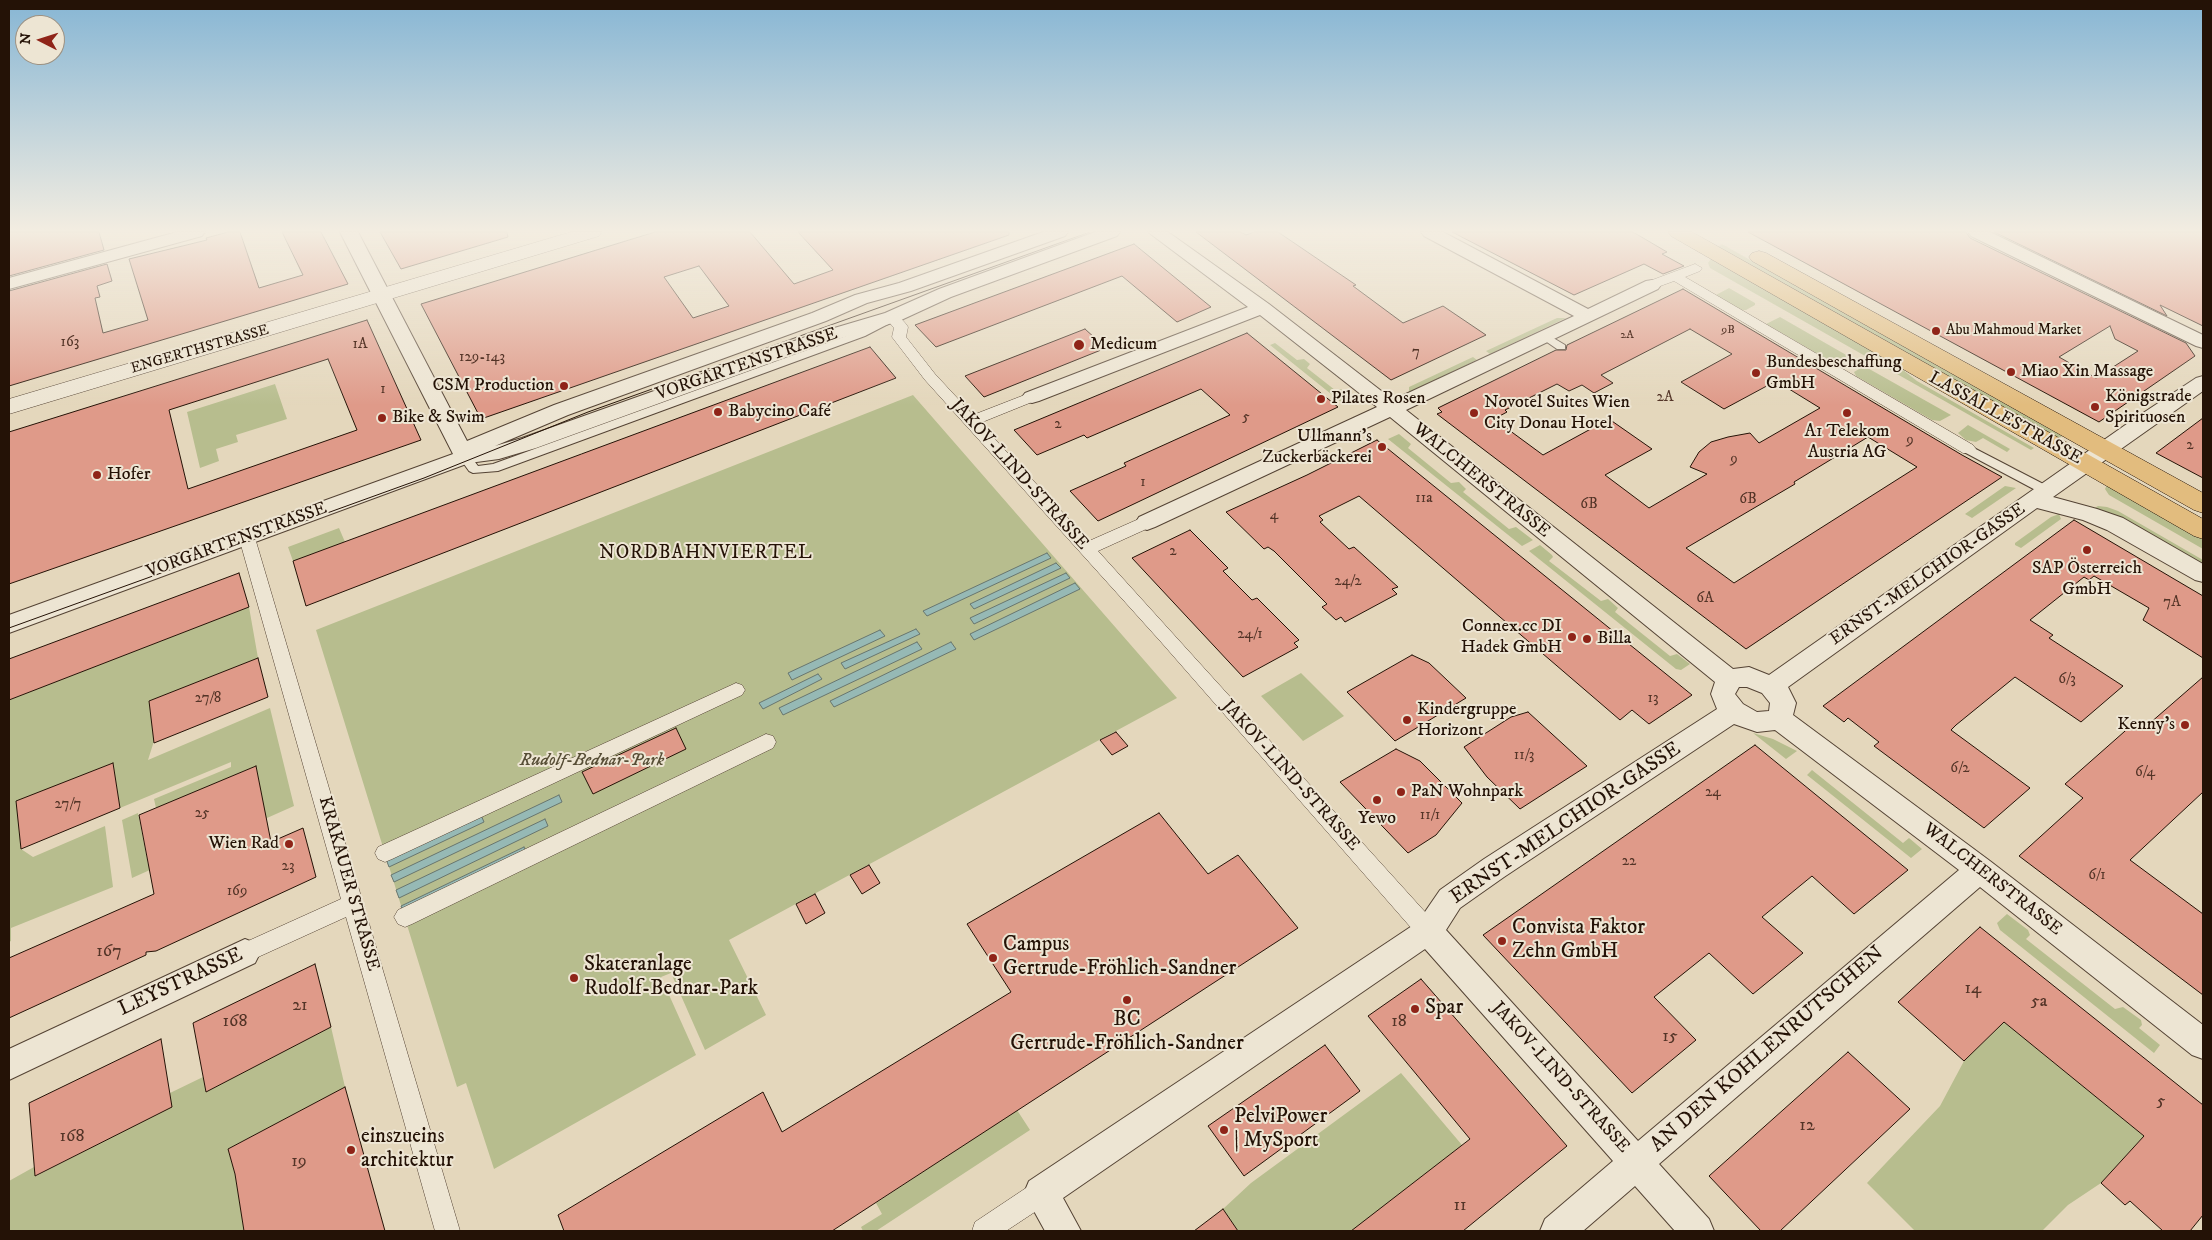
<!DOCTYPE html>
<meta charset="utf-8">
<style>
body{margin:0}
#map{position:relative;width:2212px;height:1240px;overflow:hidden;background:#e4d7bc;font-family:"IM FELL DW Pica",serif}
canvas{display:block}
.frame{position:absolute;inset:0;border:10px solid #241206;pointer-events:none}
.north{position:absolute;left:15px;top:15px;width:50px;height:50px;box-sizing:border-box;background:#ede5d3;border:1px solid #9d9181;border-radius:50%;rotate:275deg;font-size:14px;font-weight:700;line-height:20px;text-align:center;color:#241206}
.north::after{content:'';display:block;margin:auto;width:18px;height:22px;background:#8f2418;clip-path:polygon(50% 0,100% 100%,50% 72%,0 100%)}
</style>
<div id="map">
<canvas width="2212" height="1240"></canvas>
<div class="frame"></div>
<div class="north">N</div>
</div>
<script>
const c = document.querySelector('canvas').getContext('2d');
c.lineJoin = 'round';
function fillPath(path, color) { c.fillStyle = color; c.fill(path, 'evenodd'); }
const shape = rows => new Path2D(rows.map(r => 'M' + r).join(''));
function trace(path, color, width, dash) { c.strokeStyle = color; c.lineWidth = width; c.lineCap = dash ? 'butt' : 'round'; c.setLineDash(dash || []); c.stroke(path); }
function drawText(font, color, halo, rows, align = 'center') {
  c.font = font + ' "IM FELL DW Pica",serif'; c.lineWidth = 4; c.setLineDash([]); c.textBaseline = 'middle'; c.strokeStyle = halo; c.fillStyle = color; for (const [text, x, y, turn = 0] of rows) {
    c.save(); c.translate(x, y); c.rotate((+turn || 0) * Math.PI / 180); c.textAlign = isNaN(turn) ? turn : align; if (halo) c.strokeText(text, 0, 0); c.fillText(text, 0, 0); c.restore();
  }
}
fillPath(shape([
 [1722,244,1917,354,2062,436,2057,440,1716,248],
 [1712,257,1893,362,1917,381,2034,448,2031,450,1710,268,1708,263],
 [1729,288,1755,303,1755,305,1746,310,1741,310,1716,295],
 [1780,317,1848,356,1838,362,1830,361,1766,324],
 [1557,318,1566,318,1490,354,1486,351],
 [1275,343,1297,360,1304,359,1310,364,1307,368,1335,390,1341,389,1352,398,1341,402,1270,345],
 [1473,357,1477,360,1409,393,1409,387],
 [1864,366,1951,415,1940,421,1932,420,1856,376,1854,372],
 [275,384,287,419,236,435,238,442,216,449,219,461,200,468,187,412],
 [913,395,1177,698,729,940,766,1015,705,1050,671,973,661,977,696,1055,494,1169,466,1083,457,1087,316,630],
 [1968,425,2010,449,2007,452,1983,438,1976,442,1966,440,1958,433],
 [1399,434,1411,444,1408,448,1451,483,1459,482,1466,489,1463,492,1509,529,1516,527,1533,540,1522,546,1388,439],
 [2107,485,2116,488,2203,537,2203,549,2109,495,2105,489],
 [2005,486,2016,488,1972,518,1965,514],
 [2098,506,2107,507,2118,511,2203,560,2203,570,2150,538,2093,509],
 [2059,514,2061,519,2021,548,2015,545,2015,543,2051,517],
 [339,528,345,542,293,561,288,547],
 [1540,545,1552,555,1553,557,1549,561,1601,601,1608,599,1618,608,1615,612,1670,656,1677,654,1690,664,1681,670,1676,669,1529,551],
 [249,607,258,658,149,701,154,741,148,760,270,708,294,806,188,853,187,847,265,813,256,766,156,808,154,799,231,767,231,762,120,808,113,763,17,801,21,849,33,857,105,826,113,887,11,928,11,941,9,942,9,700],
 [1301,673,1344,716,1303,741,1261,696],
 [1753,733,1773,739,1797,751,1786,759],
 [1812,770,1903,843,1909,838,1922,849,1911,858,1807,775],
 [138,813,148,864,161,865,132,878,122,820],
 [2007,914,2028,930,2030,935,2026,939,2115,1009,2123,1007,2141,1020,2142,1025,2139,1028,2160,1045,2154,1053,2000,930,1997,923],
 [2004,1022,2144,1136,2101,1183,2068,1205,2042,1231,1915,1231,1867,1183,1940,1106,1964,1061],
 [331,1027,345,1087,228,1149,235,1174,244,1231,9,1231,9,1181,34,1167,36,1176,171,1107,170,1093,203,1077,206,1092],
 [1401,1073,1462,1145,1354,1230,1355,1231,1238,1231,1223,1209,1251,1183],
 [1017,1110,1030,1130,876,1231,863,1231,861,1227,882,1214,876,1203]
]), '#b7bd8e');
const water = shape([
 [1047,553,1051,558,927,616,923,611,1047,553],
 [1056,563,1061,568,974,609,970,604,1056,563],
 [1066,573,1070,578,974,624,970,618,1066,573],
 [1075,583,1080,589,974,640,970,634,1075,583],
 [916,629,920,634,845,669,841,663,916,629],
 [880,630,885,636,792,680,788,673,880,630],
 [917,642,922,649,783,715,779,708,917,642],
 [951,642,956,649,834,707,830,701,951,642],
 [818,674,822,679,763,709,759,703,818,674],
 [559,795,562,802,394,882,391,875,559,795],
 [481,815,484,822,389,867,386,859,481,815],
 [545,819,548,826,399,898,396,890,545,819],
 [524,847,527,854,404,914,401,906,524,847]
]);
fillPath(water, '#96b9b5');
trace(water, '#68766f', 1);
const building = shape([
 [9,232,99,232,104,250,9,276,9,232],
 [228,232,240,232,259,288,303,275,282,232,321,232,348,284,9,386,9,291,107,264,112,281,97,286,100,297,95,298,103,333,148,320,129,259,207,240,206,238,228,232],
 [380,232,507,232,508,237,401,269,380,232],
 [655,232,750,232,794,284,833,270,798,232,1009,232,1009,235,481,419,421,304,655,232],
 [699,266,729,306,693,318,664,277,699,266],
 [1196,232,1241,232,1246,235,1254,232,1278,232,1356,285,1353,286,1403,323,1443,306,1486,335,1391,380,1196,232],
 [1452,232,1633,232,1667,252,1662,254,1684,266,1663,274,1644,264,1574,295,1452,232],
 [1748,232,1966,232,1970,238,2186,343,2195,356,2099,422,1748,232],
 [2110,326,2115,339,2138,351,2096,378,2059,357,2110,326],
 [1994,232,2203,232,2203,326,2160,305,2167,316,1994,232],
 [1134,244,1211,307,1177,322,1122,276,936,347,915,325,1134,244],
 [1683,289,1962,455,2002,477,1746,649,1437,414,1442,412,1438,408,1556,350,1566,350,1567,345,1683,289],
 [1690,329,1732,354,1681,382,1724,409,1776,381,1820,408,1759,443,1750,433,1728,437,1711,442,1699,452,1690,467,1707,474,1649,508,1605,475,1652,449,1609,419,1543,455,1494,419,1507,412,1505,410,1557,384,1569,391,1582,385,1594,393,1613,383,1601,375,1690,329],
 [1868,437,1917,467,1734,583,1686,548,1795,484,1794,482,1868,437],
 [367,320,421,440,9,584,9,432,367,320],
 [328,359,357,430,188,489,169,410,328,359],
 [1085,329,1106,348,984,397,965,376,1085,329],
 [1247,333,1338,407,1098,521,1070,491,1126,466,1124,463,1230,415,1201,389,1087,438,1084,435,1037,455,1014,430,1247,333],
 [870,347,896,378,306,606,293,561,870,347],
 [2203,418,2203,478,2156,453,2203,418],
 [1377,440,1692,695,1649,724,1632,710,1620,720,1359,496,1319,516,1323,520,1320,522,1349,549,1354,547,1398,587,1392,589,1397,594,1345,622,1341,617,1336,620,1322,607,1327,604,1274,551,1268,547,1264,549,1226,512,1307,475,1377,440],
 [2074,520,2203,596,2203,658,2143,620,2149,608,2094,576,2089,580,2084,577,2030,620,2053,635,2049,638,2123,686,2081,722,2015,677,1956,725,1951,730,2030,788,1984,828,1874,746,1879,742,1848,718,1844,722,1823,706,2074,520],
 [1190,530,1228,568,1223,571,1252,600,1257,598,1299,640,1294,643,1298,647,1243,677,1132,558,1190,530],
 [239,573,249,607,9,700,9,659,239,573],
 [1412,655,1429,663,1466,698,1395,741,1347,692,1412,655],
 [258,658,268,697,154,743,149,701,258,658],
 [2203,677,2203,792,2130,860,2203,914,2203,995,2019,856,2083,798,2065,784,2133,724,2142,730,2203,677],
 [1528,712,1587,766,1520,809,1487,777,1464,747,1511,717,1528,712],
 [676,728,686,749,593,794,582,772,676,728],
 [1116,732,1128,746,1112,755,1100,740,1116,732],
 [1755,745,1908,870,1854,914,1812,876,1762,917,1803,953,1753,994,1709,953,1654,997,1696,1040,1632,1093,1483,935,1755,745],
 [1396,749,1420,761,1462,803,1436,835,1408,853,1340,782,1396,749],
 [113,763,120,808,21,849,16,801,113,763],
 [256,766,271,842,303,828,316,877,156,951,146,952,146,955,9,1018,9,958,154,894,139,815,256,766],
 [1159,813,1208,874,1238,855,1298,928,832,1231,564,1231,558,1215,763,1092,782,1132,1011,992,967,924,1159,813],
 [869,865,880,883,862,894,850,875,869,865],
 [815,894,825,913,806,924,796,904,815,894],
 [1980,927,2203,1105,2203,1215,2190,1231,2163,1231,2130,1201,2125,1205,2101,1183,2144,1136,2004,1022,1964,1061,1898,1002,1980,927],
 [315,964,331,1027,206,1092,193,1023,315,964],
 [1421,979,1567,1146,1463,1231,1351,1231,1470,1139,1368,1016,1421,979],
 [161,1039,172,1107,35,1176,29,1103,161,1039],
 [1325,1045,1360,1091,1244,1176,1208,1126,1325,1045],
 [1848,1052,1910,1109,1780,1231,1761,1231,1709,1176,1848,1052],
 [345,1087,385,1231,244,1231,235,1174,228,1149,345,1087],
 [1223,1209,1238,1231,1194,1231,1223,1209]
]);
fillPath(building, '#df9a89');
trace(building, '#241206', 1);
const service = shape([
 [889,317,892,318,892,322,865,336,498,471,473,473,469,471,459,457,465,453,469,454,478,466,493,464,857,332,889,317],
 [1545,333,1565,345,1565,349,1557,349,1541,338,1540,336,1545,333],
 [1968,445,2051,488,2053,491,2051,494,2043,494,1964,452,1963,449,1968,445]
]);
const pedestrian = shape([
 [1695,264,1702,268,1700,271,1685,277,1973,445,1976,449,1973,453,1963,453,1674,281,1652,289,1645,285,1647,282,1695,264],
 [892,313,897,314,906,324,908,327,906,337,935,374,973,415,1027,394,1037,394,1039,397,1037,400,980,423,1089,541,1141,518,1147,516,1153,518,1155,522,1153,526,1098,551,1436,924,1439,931,1436,938,1428,941,1420,938,1161,642,925,380,892,337,894,328,885,317,892,313],
 [247,532,253,534,255,538,460,1231,435,1231,346,917,245,963,237,960,234,953,237,946,341,899,239,538,241,534,247,532],
 [736,683,742,685,745,690,742,695,392,859,385,862,378,859,375,853,378,847,736,683],
 [766,734,773,736,776,742,773,748,412,924,405,927,398,924,394,917,398,910,766,734],
 [1041,1181,1050,1184,1053,1193,1050,1202,1006,1231,972,1231,975,1222,1032,1184,1041,1181]
]);
const minor = shape([
 [177,232,205,232,202,236,9,289,9,278,177,232],
 [340,232,358,232,467,441,554,405,812,313,855,295,899,283,1043,232,1068,232,1065,236,911,291,867,303,826,321,568,415,495,446,522,438,814,334,885,313,939,289,1095,232,1120,232,1117,236,951,297,899,321,828,342,536,448,499,459,469,463,9,633,9,615,453,454,340,232],
 [1148,232,1168,232,1269,304,1393,400,1574,316,1424,236,1421,232,1443,232,1588,309,1646,281,1652,280,1658,281,1661,285,1658,289,1406,410,1733,669,1749,667,1769,675,2131,421,2196,378,2203,376,2203,391,2053,497,2097,509,2123,518,2203,564,2203,582,2195,580,2107,530,2083,520,2037,508,1788,687,1796,703,1793,715,1990,861,2203,1025,2203,1059,2192,1055,1980,887,1659,1164,1709,1219,1714,1231,1675,1231,1635,1186,1583,1231,1540,1231,1545,1219,1613,1161,1425,949,1063,1198,1081,1231,1045,1231,1024,1193,1029,1181,1418,922,1440,890,1484,859,1717,709,1711,694,1715,682,1390,417,1155,527,1147,530,1139,527,1136,522,1139,517,1377,407,1260,315,1039,401,1032,403,1025,401,1022,397,1025,393,1248,307,1148,232],
 [1739,687,1747,687,1762,693,1770,703,1769,711,1757,712,1743,704,1735,694,1739,687],
 [1734,724,1757,732,1775,730,1959,870,1638,1141,1446,930,1460,908,1504,877,1734,724],
 [1968,232,1990,232,2203,335,2203,348,2196,346,1971,236,1968,232],
 [245,939,255,943,260,953,255,963,9,1080,9,1049,245,939]
]);
const tertiary = shape([
 [571,232,602,232,599,236,9,414,9,399,571,232]
]);
const primary = shape([
 [1668,232,1692,232,2203,519,2203,539,2194,536,1671,236,1668,232],
 [1759,251,1766,253,2203,493,2203,513,2194,510,1752,261,1749,257,1752,253,1759,251]
]);
trace(service, '#544334', 2);
trace(pedestrian, '#544334', 1);
trace(minor, '#544334', 2);
trace(tertiary, '#544334', 1);
trace(primary, '#241206', 1);
fillPath(service, '#ede5d3');
fillPath(pedestrian, '#ede5d3');
fillPath(minor, '#ede5d3');
fillPath(tertiary, '#ede5d3');
fillPath(primary, '#e2bc7e');
trace(shape([
 [9,628,424,478,588,412,1090,232]
]), '#241206', 1);
const sky = c.createLinearGradient(0, 0, 0, 405);
sky.addColorStop(0, '#87b6d4');
sky.addColorStop(0.57, '#f3ede1');
sky.addColorStop(1, '#f3ede100');
c.fillStyle = sky;
c.fillRect(0, 0, 2212, 405);
for (const [x, y, r, color] of [
 [1936,331,5,"#8f2418"],
 [1079,345,6,"#8f2418"],
 [2011,372,5,"#8f2418"],
 [1756,373,5,"#8f2418"],
 [564,386,5,"#8f2418"],
 [1321,399,5,"#8f2418"],
 [2095,407,5,"#8f2418"],
 [718,412,5,"#8f2418"],
 [1474,413,5,"#8f2418"],
 [1847,413,5,"#8f2418"],
 [382,418,5,"#8f2418"],
 [1382,447,5,"#8f2418"],
 [97,475,5,"#8f2418"],
 [2087,550,5,"#8f2418"],
 [1572,637,5,"#8f2418"],
 [1587,639,5,"#8f2418"],
 [1407,720,5,"#8f2418"],
 [2185,725,5,"#8f2418"],
 [1401,792,5,"#8f2418"],
 [1377,800,5,"#8f2418"],
 [289,844,5,"#8f2418"],
 [1502,941,5,"#8f2418"],
 [993,958,5,"#8f2418"],
 [574,978,5,"#8f2418"],
 [1127,1000,5,"#8f2418"],
 [1415,1009,5,"#8f2418"],
 [1224,1130,5,"#8f2418"],
 [351,1150,5,"#8f2418"]
]) { const dot = new Path2D(); dot.arc(x, y, r, 0, 2 * Math.PI); c.fillStyle = color; c.fill(dot); trace(dot, '#ede5d3', 2); }
drawText('12px', '#533427', null, [
 ["9B",1728,331],
 ["2A",1627,336]
]);
drawText('15px', '#241206', '#ede5d3', [
 ["Abu Mahmoud Market",1946,331]
], 'left');
drawText('15px', '#533427', null, [
 ["163",70,343],
 ["1A",360,345],
 ["7",1416,353],
 ["129-143",482,358],
 ["1",383,390],
 ["2A",1665,398],
 ["5",1246,418],
 ["2",1058,425],
 ["9",1910,441],
 ["2",2190,446],
 ["9",1734,460],
 ["1",1143,483],
 ["11a",1424,499],
 ["6B",1748,500],
 ["6B",1589,505],
 ["4",1274,516],
 ["2",1173,552],
 ["24/2",1348,582],
 ["6A",1705,599],
 ["7A",2172,603],
 ["24/1",1250,635],
 ["6/3",2067,680],
 ["27/8",208,699],
 ["13",1653,699],
 ["11/3",1524,756],
 ["6/2",1960,769],
 ["6/4",2145,773],
 ["24",1713,793],
 ["27/7",68,805],
 ["25",202,814],
 ["11/1",1430,816],
 ["22",1629,862],
 ["23",288,867],
 ["6/1",2097,876],
 ["169",237,892]
]);
drawText('15px', '#241206', '#ede5d3', [
 ["ENGERTHSTRASSE",200,350,-16]
]);
drawText('18px', '#241206', '#ede5d3', [
 ["Medicum",1090,345],
 ["Bundesbeschaffung",1766,363],
 ["GmbH",1766,384],
 ["Miao Xin Massage",2021,372],
 ["CSM Production",554,386,"right"],
 ["Königstrade",2105,397],
 ["Spirituosen",2105,418],
 ["Pilates Rosen",1331,399],
 ["Novotel Suites Wien",1484,403],
 ["City Donau Hotel",1484,424],
 ["Babycino Café",728,412],
 ["Bike & Swim",392,418],
 ["A1 Telekom",1847,432,"center"],
 ["Austria AG",1847,453,"center"],
 ["Ullmann's",1372,437,"right"],
 ["Zuckerbäckerei",1372,458,"right"],
 ["Hofer",107,475],
 ["SAP Österreich",2087,569,"center"],
 ["GmbH",2087,590,"center"],
 ["Connex.cc DI",1562,627,"right"],
 ["Hadek GmbH",1562,648,"right"],
 ["Billa",1597,639],
 ["Kindergruppe",1417,710],
 ["Horizont",1417,731],
 ["Kenny's",2175,725,"right"],
 ["PaN Wohnpark",1411,792],
 ["Yewo",1377,819,"center"],
 ["Wien Rad",279,844,"right"]
], 'left');
drawText('18px', '#241206', '#ede5d3', [
 ["VORGARTENSTRASSE",747,365,-19],
 ["LASSALLESTRASSE",2005,419,29],
 ["JAKOV-LIND-STRASSE",1019,475,48],
 ["WALCHERSTRASSE",1481,481,39],
 ["VORGARTENSTRASSE",237,541,-20],
 ["ERNST-MELCHIOR-GASSE",1928,575,-35],
 ["JAKOV-LIND-STRASSE",1290,776,48],
 ["WALCHERSTRASSE",1992,880,38],
 ["KRAKAUER STRASSE",348,884,74],
 ["JAKOV-LIND-STRASSE",1560,1078,48]
]);
drawText('italic 18px', '#574e36', '#ede5d3', [
 ["Rudolf-Bednar-Park",592,761]
]);
drawText('18px', '#533427', null, [
 ["167",109,952],
 ["14",1973,989],
 ["5a",2039,1002],
 ["21",300,1006],
 ["168",235,1022],
 ["18",1399,1022],
 ["15",1670,1037],
 ["5",2161,1102],
 ["12",1807,1126],
 ["168",72,1137],
 ["19",299,1162],
 ["11",1460,1206]
]);
c.letterSpacing = '1px';
drawText('19px', '#241206', '#ede5d3', [
 ["NORDBAHNVIERTEL",706,554]
]);
c.letterSpacing = '0px';
drawText('21px', '#241206', '#ede5d3', [
 ["ERNST-MELCHIOR-GASSE",1566,824,-34],
 ["LEYSTRASSE",181,983,-25],
 ["AN DEN KOHLENRUTSCHEN",1768,1050,-41]
]);
drawText('21px', '#241206', '#ede5d3', [
 ["Convista Faktor",1512,929],
 ["Zehn GmbH",1512,953],
 ["Campus",1003,946],
 ["Gertrude-Fröhlich-Sandner",1003,970],
 ["Skateranlage",584,966],
 ["Rudolf-Bednar-Park",584,990],
 ["Spar",1425,1009],
 ["BC",1127,1021,"center"],
 ["Gertrude-Fröhlich-Sandner",1127,1045,"center"],
 ["PelviPower",1234,1118],
 ["| MySport",1234,1142],
 ["einszueins",361,1138],
 ["architektur",361,1162]
], 'left');
</script>
